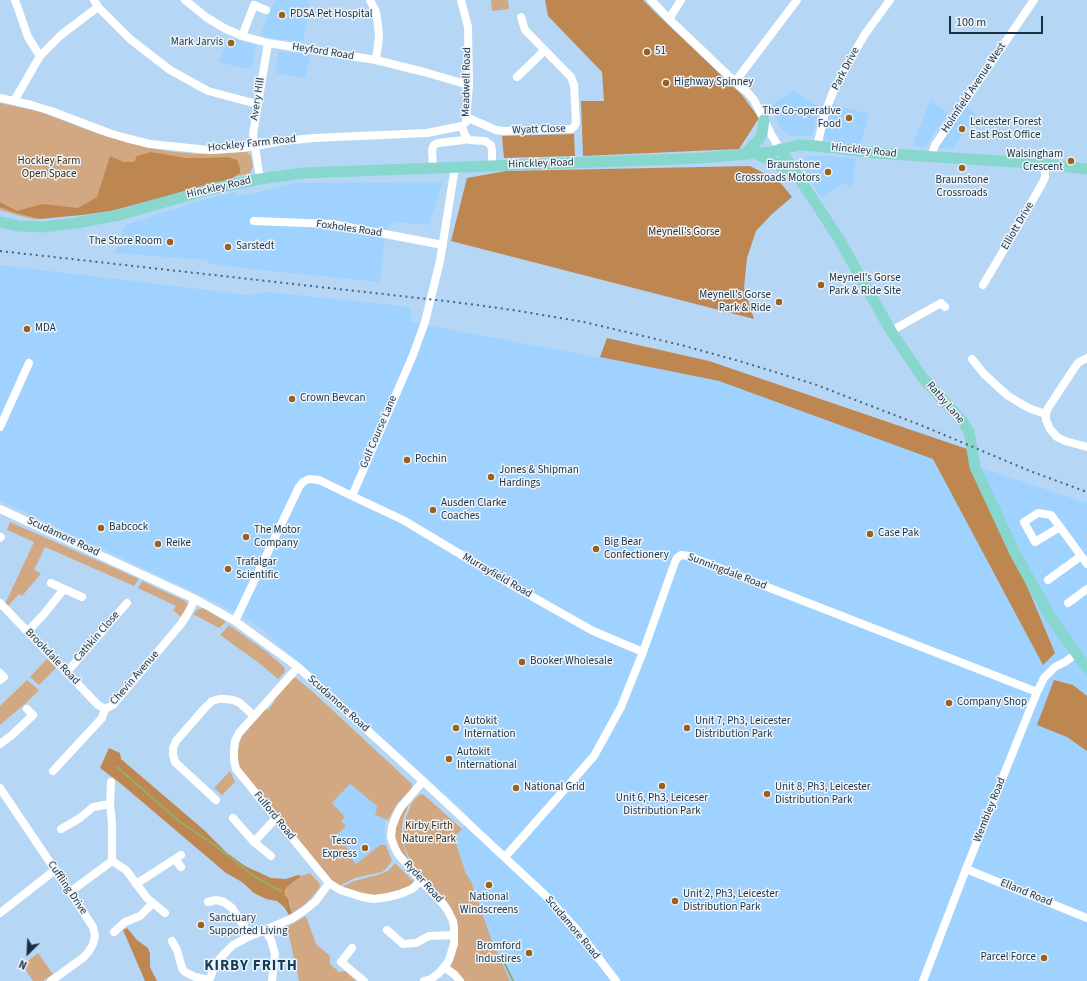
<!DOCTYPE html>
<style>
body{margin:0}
#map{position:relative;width:1087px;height:981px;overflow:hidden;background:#b5d7f5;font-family:"Source Sans 3",sans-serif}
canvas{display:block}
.north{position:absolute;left:8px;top:933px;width:40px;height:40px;-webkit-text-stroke:3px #eff4f9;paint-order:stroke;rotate:204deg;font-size:11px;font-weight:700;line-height:16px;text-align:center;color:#1a3144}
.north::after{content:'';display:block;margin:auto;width:14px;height:18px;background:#1a3144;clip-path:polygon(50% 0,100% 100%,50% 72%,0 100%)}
.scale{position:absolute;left:949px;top:16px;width:94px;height:18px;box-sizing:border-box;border:2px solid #1a3144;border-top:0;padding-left:5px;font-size:12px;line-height:14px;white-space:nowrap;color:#1a3144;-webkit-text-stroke:3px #eff4f9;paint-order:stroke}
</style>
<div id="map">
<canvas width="1087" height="981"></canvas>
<div class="north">N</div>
<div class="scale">100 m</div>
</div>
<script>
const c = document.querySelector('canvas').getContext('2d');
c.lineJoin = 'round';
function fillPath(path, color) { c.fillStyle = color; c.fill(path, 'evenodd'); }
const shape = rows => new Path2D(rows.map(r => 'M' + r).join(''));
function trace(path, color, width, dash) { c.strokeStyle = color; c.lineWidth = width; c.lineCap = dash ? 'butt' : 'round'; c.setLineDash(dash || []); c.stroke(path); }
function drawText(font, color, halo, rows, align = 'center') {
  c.font = font + ' "Source Sans 3",sans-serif'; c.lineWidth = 3; c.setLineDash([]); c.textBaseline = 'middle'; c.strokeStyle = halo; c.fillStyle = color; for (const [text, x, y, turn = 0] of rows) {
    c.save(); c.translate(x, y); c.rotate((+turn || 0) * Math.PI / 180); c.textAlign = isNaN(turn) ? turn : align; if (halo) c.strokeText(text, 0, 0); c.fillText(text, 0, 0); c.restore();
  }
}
fillPath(shape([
 [275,0,307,0,309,4,303,42,269,38,261,34],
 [230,37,256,46,251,69,238,67,219,62],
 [279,51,310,55,305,78,275,73],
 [793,90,820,108,812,136,791,136,782,130,773,112,769,107],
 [930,100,948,113,925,147,913,146],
 [832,104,869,114,860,146,826,140,823,138,829,112],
 [965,106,976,114,953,149,936,148],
 [807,156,829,156,856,158,852,189,844,183,821,198,801,164,801,163],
 [443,182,429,225,395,222,386,229,380,282,242,268,207,263,207,260,115,253,125,225,198,201,235,192,240,196,297,183],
 [0,265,248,295,268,292,411,307,411,322,595,357,600,357,719,381,1087,503,1087,981,509,981,492,941,471,881,466,874,454,836,462,829,470,817,445,794,258,626,223,606,0,500],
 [350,784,377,806,375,815,386,819,384,832,386,845,380,845,356,864,349,856,352,853,336,835,341,820,344,817,332,803]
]), '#9fd2fe');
fillPath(shape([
 [491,0,508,0,509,9,492,11],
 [0,103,41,112,98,134,141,146,167,151,197,154,219,154,246,151,251,156,253,166,250,173,88,213,33,219,17,215,0,210],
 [10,522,139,579,134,586,45,547,34,570,41,573,39,576,22,596,19,594,8,606,5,604,34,542,7,530],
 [142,581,185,601,189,605,182,618,173,610,176,606,138,588],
 [204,608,226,622,219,628,193,614,198,609],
 [229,625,267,652,284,667,285,669,284,673,278,679,259,663,220,635],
 [47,659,56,668,39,685,30,677],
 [294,678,296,678,313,692,412,784,412,788,397,804,388,820,375,815,377,806,350,784,332,803,345,817,341,821,346,826,336,835,352,854,349,856,356,864,380,845,386,845,392,861,386,869,382,872,355,878,339,886,332,882,240,771,237,758,239,744,243,733,265,708,268,710,274,702,273,700,291,679],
 [27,680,39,690,27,702,0,725,0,706],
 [230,771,235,782,222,795,214,788],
 [421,794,424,795,462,829,454,837,466,874,471,881,492,941,510,981,463,981,451,968,453,914,449,904,436,889,415,869,406,851,404,844,404,827,405,820,412,802,417,797],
 [409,804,403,819,402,827,402,837,405,851,412,866,405,859,396,843,395,837,396,824,403,810],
 [395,863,415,883,388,897,340,890,344,886,354,881,377,875,388,871],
 [310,873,319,883,320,887,313,896,304,905,292,913,290,903,285,895,287,887,301,876],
 [306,916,316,944,330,956,330,964,339,972,345,971,356,981,299,981,287,927],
 [38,953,53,974,43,981,33,981,22,965]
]), '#d2a882');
fillPath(shape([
 [545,0,643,0,657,14,742,95,759,118,739,149,583,156,581,101,604,101,602,72,548,16],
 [574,134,575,156,504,158,502,136],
 [151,152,186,158,206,158,228,157,237,160,240,168,240,173,231,179,111,211,82,215,40,219,16,213,0,207,0,202,17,211,42,204,78,208,97,197,110,156,124,162,134,162,137,156],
 [750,166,779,181,792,197,772,214,756,231,747,258,744,288,754,319,451,241,467,178,506,171],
 [607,338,709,361,970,450,1055,653,1043,665,933,459,719,381,600,357],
 [1054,680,1073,685,1087,696,1087,751,1067,737,1037,725],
 [109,748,120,753,121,759,204,830,227,853,245,866,271,878,286,879,298,875,301,876,287,887,285,891,285,895,288,899,292,913,289,915,284,907,277,901,266,899,254,893,242,882,226,873,120,783,100,768],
 [127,928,137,940,148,948,150,953,150,967,157,981,145,981,123,930]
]), '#be8752');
trace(shape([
 [117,767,180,822,216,846,255,877,281,891],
 [501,956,513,981]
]), '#96ae6a', 2);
trace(shape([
 [15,0,28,37,40,56],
 [94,0,98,7,130,39,170,70,208,91,257,104],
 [185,0,206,17,224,28,242,36,268,43,376,60,424,72,469,85],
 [370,0,376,12,378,25,379,37,376,60],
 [461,0,468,27,469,85,466,122],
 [651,0,669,19,735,82,748,93,754,100,772,136,780,149],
 [669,19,681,0],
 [242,36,254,5,266,10],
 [517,77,544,51],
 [735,82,797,0],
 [0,98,31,105,51,111,109,133,126,138,150,144,209,150,243,148,283,141,314,138,427,133,462,126],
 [14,101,40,56,61,35,98,7],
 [466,117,496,130,503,131,571,129,574,127,576,123,574,85,571,77,525,30,521,17],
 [462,126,465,135,469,140,485,141,491,145,492,151,492,166],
 [817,146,825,113,833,92,843,72,865,34,890,0],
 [931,157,935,145,1034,0],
 [433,167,432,150,434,145,438,143,464,140,467,138],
 [260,179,253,134,268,43],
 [254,221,332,224,443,245],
 [983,285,1015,231,1043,182,1045,177,1045,164],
 [891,331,941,303,945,307],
 [972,359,984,374,1007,395,1018,402,1031,409,1046,414,1046,420,1050,429,1057,437,1065,441,1087,447],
 [1046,414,1048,408,1075,367,1079,362,1087,358],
 [0,427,29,363],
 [352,496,403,520,517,588,593,631,643,652],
 [0,509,195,599,235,621,298,667,423,781,546,896,578,931,616,981],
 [1060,527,1035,542,1024,522,1038,513,1051,515,1060,527,1087,564],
 [0,538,1,537],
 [1048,580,1081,556],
 [51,583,64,589],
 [0,603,98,705,105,709],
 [1068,603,1087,589],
 [235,621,299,487,303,482,309,479,319,480,352,496,413,355,425,322,440,261,455,167],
 [28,631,44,614,64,589,82,597],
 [298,667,239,733,235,741,234,750,234,760,236,769,329,883,340,890,362,897,374,899,388,897,400,894,412,889,421,881],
 [67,672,127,603],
 [0,673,4,677,0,680],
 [0,744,12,735,33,715,27,709],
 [53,771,102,718,105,709,113,705,181,624,188,613,195,599],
 [423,781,401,807,397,814,392,827,391,837,394,846,398,854,421,881,443,904,448,911,453,921,454,928,454,944,449,960,444,967,439,973,431,979,424,981],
 [0,788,70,892,93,927,95,936,93,944,89,951,84,957,51,981],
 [216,800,175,762,173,755,173,748,176,741,203,710,212,701,219,699,225,699,233,700,240,703,254,716],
 [233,818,254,842,271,856],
 [61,829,80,818,93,807,110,804],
 [254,842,276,818],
 [505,857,594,756,621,707,643,652,675,562,677,558,681,555,689,556,752,581,1037,692],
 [175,859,181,867],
 [112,861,126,870,147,898,165,913],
 [966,869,1087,918],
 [136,884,181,855],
 [70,892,112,861,112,823,110,804,111,782],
 [208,902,216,900,224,902,232,908,245,928,248,937],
 [0,913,55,870],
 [265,930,271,940,275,954,272,981],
 [387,930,403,944,416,943,429,936,454,935],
 [114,932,125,922,140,916,153,903],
 [172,941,177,950,182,968,185,972,195,977,209,980],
 [352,948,341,962,364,981],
 [444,967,455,975,460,981],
 [209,981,213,970,218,961,225,953,233,945,248,937,293,918,305,910,316,901,329,883],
 [923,981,966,869,1037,692,1044,678,1055,667,1065,662,1076,654]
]), '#fff', 8);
trace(shape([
 [780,149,839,239,891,331,922,377,963,422,969,432,975,467,1015,553,1051,618,1087,668],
 [744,155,759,139,762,134,764,120],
 [758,155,778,164,793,177],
 [0,222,19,226,43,227,76,223,119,215,211,189,260,179,303,173,703,158,770,152,799,145,817,146,875,153,1045,164,1087,169]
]), '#88d7ce', 11);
trace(shape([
 [0,251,454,302,513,310,584,322,681,345,739,361,814,384,923,426,1030,471,1087,492]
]), '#4a657b', 2, [2, 4]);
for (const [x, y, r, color] of [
 [282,15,4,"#9a601e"],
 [231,43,4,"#9a601e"],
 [647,52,4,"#9a601e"],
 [666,83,4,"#9a601e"],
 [849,118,4,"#9a601e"],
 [962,129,4,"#9a601e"],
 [1071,161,4,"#9a601e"],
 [962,168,4,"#9a601e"],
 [828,172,4,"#9a601e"],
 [170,242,4,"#9a601e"],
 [228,247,4,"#9a601e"],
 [821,285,4,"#9a601e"],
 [779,302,4,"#9a601e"],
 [27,329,4,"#9a601e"],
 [292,399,4,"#9a601e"],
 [407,460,4,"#9a601e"],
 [491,477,4,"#9a601e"],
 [433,510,4,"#9a601e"],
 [101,528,4,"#9a601e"],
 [870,534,4,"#9a601e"],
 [246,537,4,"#9a601e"],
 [158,544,4,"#9a601e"],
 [596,549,4,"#9a601e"],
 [228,569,4,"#9a601e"],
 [522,662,4,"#9a601e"],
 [949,703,4,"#9a601e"],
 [456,728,4,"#9a601e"],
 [687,728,4,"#9a601e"],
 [449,759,4,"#9a601e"],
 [662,786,4,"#9a601e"],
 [516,788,4,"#9a601e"],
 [767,794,4,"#9a601e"],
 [365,848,4,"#9a601e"],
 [489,885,4,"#9a601e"],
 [675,901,4,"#9a601e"],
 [201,925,4,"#9a601e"],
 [529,953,4,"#9a601e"],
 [1044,958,4,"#9a601e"]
]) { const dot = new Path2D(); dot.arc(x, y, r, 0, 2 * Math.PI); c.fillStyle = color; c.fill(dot); trace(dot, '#eff4f9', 1.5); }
drawText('11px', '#1a3144', '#eff4f9', [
 ["PDSA Pet Hospital",290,15],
 ["Mark Jarvis",223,43,"right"],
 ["51",655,52],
 ["Highway Spinney",674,83],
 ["The Co-operative",841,112,"right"],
 ["Food",841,125,"right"],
 ["Leicester Forest",970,123],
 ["East Post Office",970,136],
 ["Walsingham",1063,155,"right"],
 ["Crescent",1063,168,"right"],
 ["Braunstone",820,166,"right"],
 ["Crossroads Motors",820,179,"right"],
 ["Braunstone",962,181,"center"],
 ["Crossroads",962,194,"center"],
 ["The Store Room",162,242,"right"],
 ["Sarstedt",236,247],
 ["Meynell's Gorse",829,279],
 ["Park & Ride Site",829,292],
 ["Meynell's Gorse",771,296,"right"],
 ["Park & Ride",771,309,"right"],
 ["MDA",35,329],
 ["Crown Bevcan",300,399],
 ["Pochin",415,460],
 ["Jones & Shipman",499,471],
 ["Hardings",499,484],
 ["Ausden Clarke",441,504],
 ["Coaches",441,517],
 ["Babcock",109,528],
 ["The Motor",254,531],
 ["Company",254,544],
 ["Case Pak",878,534],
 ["Big Bear",604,543],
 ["Confectionery",604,556],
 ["Reike",166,544],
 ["Trafalgar",236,563],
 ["Scientific",236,576],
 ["Booker Wholesale",530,662],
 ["Company Shop",957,703],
 ["Autokit",464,722],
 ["Internation",464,735],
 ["Unit 7, Ph3, Leicester",695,722],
 ["Distribution Park",695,735],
 ["Autokit",457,753],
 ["International",457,766],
 ["National Grid",524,788],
 ["Unit 8, Ph3, Leicester",775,788],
 ["Distribution Park",775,801],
 ["Unit 6, Ph3, Leiceser",662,799,"center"],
 ["Distribution Park",662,812,"center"],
 ["Tesco",357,842,"right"],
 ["Express",357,855,"right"],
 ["Unit 2, Ph3, Leicester",683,895],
 ["Distribution Park",683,908],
 ["National",489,898,"center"],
 ["Windscreens",489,911,"center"],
 ["Sanctuary",209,919],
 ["Supported Living",209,932],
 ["Bromford",521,947,"right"],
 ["Industires",521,960,"right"],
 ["Parcel Force",1036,958,"right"]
], 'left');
drawText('11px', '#1a3144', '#eff4f9', [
 ["Heyford Road",323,52,9],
 ["Park Drive",846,69,-62],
 ["Meadwell Road",467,82,-89],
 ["Holmfield Avenue West",974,88,-56],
 ["Avery Hill",258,99,-81],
 ["Wyatt Close",539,130,-2],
 ["Hockley Farm Road",252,144,-6],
 ["Hinckley Road",864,151,6],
 ["Hinckley Road",541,164,-2],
 ["Hinckley Road",219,188,-13],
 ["Elliott Drive",1018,226,-60],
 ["Foxholes Road",349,229,8],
 ["Ratby Lane",945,403,49],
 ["Golf Course Lane",379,432,-67],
 ["Scudamore Road",63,537,25],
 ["Sunningdale Road",727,572,21],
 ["Murrayfield Road",497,576,30],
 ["Cathkin Close",97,637,-49],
 ["Brookdale Road",52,657,46],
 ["Chevin Avenue",135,678,-49],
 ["Scudamore Road",338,704,42],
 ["Wembley Road",990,810,-68],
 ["Fulford Road",274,816,51],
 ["Ryder Road",423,882,48],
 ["Cuffling Drive",67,888,56],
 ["Elland Road",1026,893,22],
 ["Scudamore Road",572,928,50]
]);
drawText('11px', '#422b13', '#eff4f9', [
 ["Hockley Farm",49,162],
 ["Open Space",49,175],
 ["Meynell's Gorse",684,233],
 ["Kirby Firth",429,827],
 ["Nature Park",429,840]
]);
c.letterSpacing = '1px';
drawText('bold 15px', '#113d5c', '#eff4f9', [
 ["KIRBY FRITH",251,967]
]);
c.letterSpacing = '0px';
</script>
